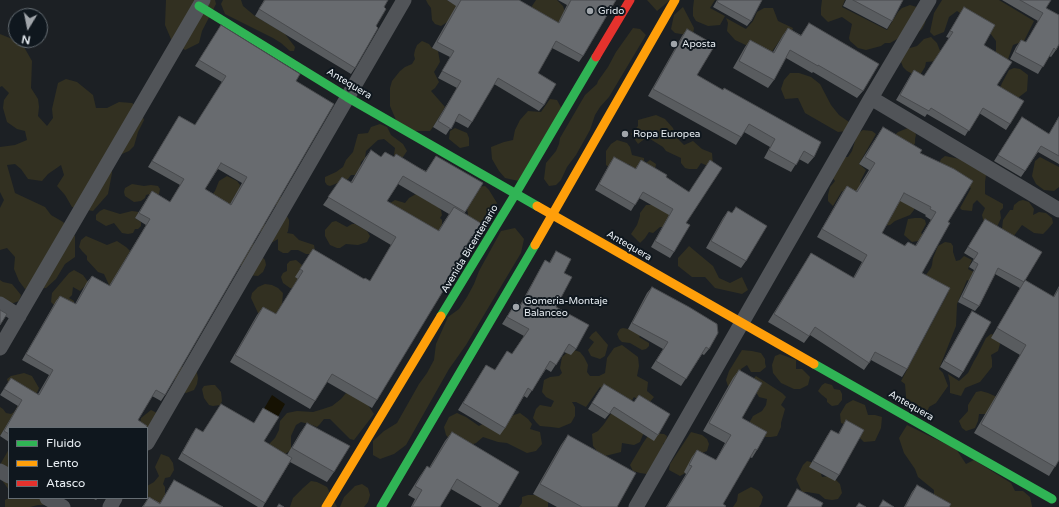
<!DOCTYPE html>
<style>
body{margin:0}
#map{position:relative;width:1059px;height:507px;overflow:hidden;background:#1c2024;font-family:"Varela Round",sans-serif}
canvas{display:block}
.legend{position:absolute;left:8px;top:427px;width:140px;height:72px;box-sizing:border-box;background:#0f171e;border:1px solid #656d73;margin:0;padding:5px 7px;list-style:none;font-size:12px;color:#e7edf2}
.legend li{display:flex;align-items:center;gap:8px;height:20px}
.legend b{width:20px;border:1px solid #656d73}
.north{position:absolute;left:8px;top:8px;width:40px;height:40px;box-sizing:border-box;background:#0f171e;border:1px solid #656d73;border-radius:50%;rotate:190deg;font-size:11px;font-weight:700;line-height:16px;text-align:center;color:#e7edf2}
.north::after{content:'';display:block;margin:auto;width:14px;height:18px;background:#a0a5aa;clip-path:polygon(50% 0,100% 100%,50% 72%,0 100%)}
</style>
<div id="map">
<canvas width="1059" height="507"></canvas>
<ul class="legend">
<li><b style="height:5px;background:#30b455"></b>Fluido</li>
<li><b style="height:5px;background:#ff9f0a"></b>Lento</li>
<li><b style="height:5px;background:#e5322d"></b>Atasco</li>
</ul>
<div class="north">N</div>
</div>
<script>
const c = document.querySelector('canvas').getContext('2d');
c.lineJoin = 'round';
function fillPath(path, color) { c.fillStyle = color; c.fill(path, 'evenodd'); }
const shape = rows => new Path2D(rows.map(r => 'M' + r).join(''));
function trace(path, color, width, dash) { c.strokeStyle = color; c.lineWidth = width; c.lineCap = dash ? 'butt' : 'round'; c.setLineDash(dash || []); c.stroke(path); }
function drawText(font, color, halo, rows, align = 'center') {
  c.font = font + ' "Varela Round",sans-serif'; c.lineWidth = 4; c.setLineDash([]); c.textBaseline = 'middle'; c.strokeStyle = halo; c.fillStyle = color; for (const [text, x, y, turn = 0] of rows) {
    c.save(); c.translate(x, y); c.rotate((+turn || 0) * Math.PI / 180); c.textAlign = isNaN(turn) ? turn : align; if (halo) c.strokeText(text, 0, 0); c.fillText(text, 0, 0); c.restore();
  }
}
fillPath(shape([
 [166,0,215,0,216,4,202,31,199,43,185,50,171,39,165,25],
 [223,0,241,0,243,6,255,16,285,34,295,47,294,51,290,51,281,43,273,38,225,14,221,4],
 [426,0,447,0,459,7,449,21,441,26,435,24,432,20,431,8,428,4],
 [536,0,557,0,563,6,565,12,558,23,555,24,533,11,532,6],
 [647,0,670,0,657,11],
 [694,0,715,0,710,8,725,16,720,25,708,26,696,21,693,16,693,8],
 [822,0,845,0,842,7,887,30,898,12,902,8,910,5,920,8,926,17,925,23,922,29,916,34,899,38,890,43,885,43,881,46,866,50,858,48,850,41,849,38,852,24,842,17,828,22,821,15,821,8],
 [942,0,999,0,1034,21,1024,41,1013,45,1007,62,996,57,996,41,990,33,957,11,949,17,944,32,934,36,930,32,934,13],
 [683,7,694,28,693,34,687,35,675,33,671,29,674,15],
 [764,8,773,8,778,21,793,28,791,34,784,34,769,56,735,40,727,31,728,23,726,18,746,29,753,21,757,12],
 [633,28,640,29,646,35,609,97,600,107,595,115,590,130,576,155,567,167,561,180,556,185,549,186,544,179,546,163,556,151,559,144,560,138,585,95,597,84,598,81,608,67,616,52],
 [0,34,17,41,24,47,32,61,31,88,38,99,39,107,38,116,47,126,53,118,52,109,58,83,66,79,77,82,93,95,96,108,107,108,119,102,132,103,140,109,144,120,138,132,134,146,129,151,110,159,112,173,108,194,93,211,72,207,65,195,57,186,64,175,61,165,48,174,42,181,28,179,21,169,15,164,7,165,15,193,45,207,51,215,63,222,75,236,75,257,65,264,56,279,46,288,25,289,19,281,14,269,15,257,7,248,0,250,0,208,4,200,0,192,0,147,15,145,27,140,25,131,17,129,7,122,3,108,4,100,9,93,2,86,0,87],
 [931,37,937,43,942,56,938,61,926,62,925,67,920,75,913,74,907,71,903,67,900,59,907,47,910,48,917,46,924,39],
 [422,41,429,44,432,48,438,51,440,62,434,72,439,82,435,88,431,91,445,107,433,127,430,131,408,131,399,127,390,106,390,88,392,81,400,71,405,67,412,64,415,59,414,55,415,50,417,45],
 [1014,68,1020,69,1028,75,1027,91,1019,97,1010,97,1000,88,1002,83,1009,70],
 [790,73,799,73,811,77,820,84,831,105,839,115,849,122,847,131,838,132,805,113,798,98,785,99,781,89,784,80],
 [550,99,557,100,563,111,523,182,505,178,499,171,492,159,491,147,504,142,513,140,515,130,520,120,528,111,541,112],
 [656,115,665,119,673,128,676,137,684,145,693,141,702,149,712,153,713,165,710,167,701,163,697,169,689,169,685,168,681,163,681,158,666,151,663,147,647,137,638,144,631,134,638,126,638,120],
 [380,124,387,127,391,135,403,144,407,151,403,157,399,158,394,155,395,148,384,139,378,140,366,151,365,158,361,162,360,167,355,175,351,175,348,179,330,186,327,185,325,182,325,177,336,172,343,167,346,160,353,152,358,134,368,133,371,127],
 [455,128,467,133,469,138,469,146,460,148,455,144,449,139,450,131],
 [908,128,914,130,916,135,915,139,915,143,913,147,895,141,896,134,898,132],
 [863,130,872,131,876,134,859,164,866,170,860,182,885,198,915,201,914,210,910,215,895,221,890,225,881,226,842,191,833,206,828,201,828,195,830,187,835,181,827,171,837,157,848,157,852,151,857,134],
 [617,140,627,143,630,147,632,155,644,158,644,161,646,163,650,160,656,164,655,170,643,173,631,167,629,164,611,169,606,165,606,151,611,144],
 [945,156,960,159,981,169,986,175,985,182,985,194,1003,204,1003,208,1000,211,1001,218,997,227,984,223,982,215,985,208,977,200,973,204,972,211,962,210,960,208,971,188,948,175,939,164,941,159],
 [1040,157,1059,167,1059,187,1054,191,1044,190,1036,184,1032,176,1035,161],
 [227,176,237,181,240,185,239,189,230,204,212,195,215,191,219,181],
 [132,184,144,186,151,185,158,186,160,189,159,194,156,195,153,193,146,195,145,198,141,201,134,202,125,196,124,192,125,188],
 [485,186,489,190,497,203,494,207,493,212,488,218,484,222,484,226,481,230,477,232,467,218,468,214,467,209,477,187],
 [256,194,279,195,286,201,287,216,289,220,289,224,288,231,287,233,293,234,299,240,314,245,315,251,311,254,306,254,298,250,291,250,288,253,283,253,278,250,278,239,271,243,265,237,260,231,257,229,257,220,266,225,277,206],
 [416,194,438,207,441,210,442,215,440,218,442,220,442,224,439,230,466,246,469,250,468,252,465,254,461,252,387,205,395,200,405,203,409,198],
 [1023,200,1029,202,1034,209,1033,215,1039,212,1046,213,1052,218,1053,223,1048,229,1043,234,1034,233,1022,225,1013,237,1002,229,1003,220,1010,210,1013,210,1014,205,1019,201],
 [646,205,654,205,671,207,674,227,660,227,653,233,649,232,645,238,640,243,631,234,637,225,640,216,640,213],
 [104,209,120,214,132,211,139,212,135,218,141,222,141,226,138,229,135,229,133,233,128,234,122,233,114,223,106,226,96,220,96,215,100,211],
 [915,218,921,218,925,220,926,224,921,233,925,236,923,238,918,241,912,242,904,235,908,219],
 [336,221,347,227,352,224,355,224,367,231,370,236,367,242,358,245,346,244,340,248,337,248,330,245,325,236,325,230,332,222],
 [515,228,524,239,521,253,466,345,449,369,406,445,394,454,380,459,373,455,373,441,384,431,397,423,419,384,427,373,434,360,436,344,448,317,459,309,467,297,474,284,479,271,501,231],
 [86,236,107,245,117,241,126,247,130,251,118,272,132,280,115,290,109,285,104,274,98,272,87,260,87,256,82,251,79,247,81,240],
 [945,242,951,243,953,246,953,252,956,261,960,260,964,256,972,260,968,269,983,277,983,287,967,280,957,304,956,326,939,369,943,373,948,386,936,403,929,407,926,415,922,417,905,407,906,396,905,384,901,381,948,293,922,280,931,268,932,265,933,258,938,246],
 [255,243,256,250,265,260,266,265,263,272,258,276,248,275,240,264,252,245],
 [689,246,713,266,719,278,730,283,742,277,748,290,742,294,715,288,705,277,692,277,678,266,678,258],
 [296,260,302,265,301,281,292,288,290,288,283,283,281,277,283,273,287,271,287,264,290,261],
 [74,270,83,275,88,282,85,286,80,291,73,287,72,295,69,298,74,301,74,305,54,305,51,302,52,293,69,273],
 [0,280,3,282,12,284,21,295,19,301,0,308],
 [265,284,272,285,278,288,283,293,280,327,258,313,251,298,252,293,258,287],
 [623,328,643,332,639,337,649,343,649,346,646,349,642,350,630,343,622,342,619,339,617,334,620,329],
 [596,331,608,345,605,356,600,359,591,356,588,350,594,342,589,338,592,334],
 [991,334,998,336,1000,344,998,351,991,355,992,360,992,367,980,382,965,388,961,396,950,393,950,383,948,374,959,381,968,373,974,361,977,356,986,338],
 [622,345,638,357,639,366,637,376,648,382,647,391,654,397,649,403,643,403,634,397,625,411,644,432,640,442,634,445,622,443,621,452,605,456,597,451,593,446,592,434,598,431,604,424,620,400,600,387,586,407,576,402,572,402,575,407,575,416,571,423,559,428,551,427,540,426,536,422,533,418,536,409,540,405,551,407,554,401,546,397,542,392,544,380,550,377,559,376,562,373,560,368,562,357,571,349,580,352,584,357,588,365,587,372,590,376,599,376,605,373,607,358,614,348],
 [742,350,752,351,761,353,765,359,765,363,766,367,760,372,751,372,747,365,741,369,741,377,736,385,728,386,726,380,729,371],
 [780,354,796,360,796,369,802,369,810,377,808,385,800,389,794,389,781,383,773,373,772,365,775,356],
 [165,358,183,367,195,364,198,378,197,384,194,390,186,393,178,391,179,382,163,373],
 [24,373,32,376,39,388,34,400,9,385,7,379,11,376],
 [756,376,782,393,786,397,781,405,785,409,781,423,781,427,777,436,771,437,762,437,748,425,753,416,762,411,766,405,767,399,759,397,750,382],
 [825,383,832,385,834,389,840,390,842,394,842,400,838,405,832,406,827,402,827,399,822,395,818,391,822,385],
 [211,385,215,385,221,392,222,401,220,405,213,406,209,405,204,398,202,389,204,386],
 [981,391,988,393,997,397,986,414,979,414,978,421,975,428,966,431,962,428,959,421,968,411,968,405,976,392],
 [346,393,364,399,374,414,354,440,350,439,330,419,324,419,320,424,317,427,312,425,301,422,296,425,291,436,291,450,285,454,277,454,269,444,275,438,279,430,280,421,287,413,297,411,313,412,323,409,332,406,341,399],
 [853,400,865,405,868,415,875,415,882,417,881,428,875,441,864,442,855,433,855,428,841,423,840,414,846,404],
 [18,405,22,408,11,418,0,436,0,407,3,409,6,413,11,414,14,412],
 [151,410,159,414,147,432,147,428,142,428,140,423,141,418],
 [457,413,466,417,479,426,486,422,504,422,514,415,520,413,528,419,532,424,530,429,540,432,542,444,536,451,527,453,507,443,498,442,483,437,476,443,466,447,453,443,446,435,444,427,449,417],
 [907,425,956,449,966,464,974,460,1011,483,1015,491,1023,491,1030,497,1032,506,1032,507,943,507,934,501,934,490,918,477,915,469,904,453,899,438],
 [691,432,702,435,707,439,709,444,707,451,697,455,689,471,680,476,669,470,670,464],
 [650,433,664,434,667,436,666,441,663,444,663,450,647,474,640,473,633,471,630,465,643,443],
 [9,449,9,490,1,479,1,463],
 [161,454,169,457,173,463,174,470,170,477,165,478,163,484,165,487,165,495,159,505,150,503,147,498,147,486,154,482,159,476,155,467],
 [807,461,818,464,822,477,830,476,834,478,840,484,842,493,838,499,832,500,825,499,819,494,807,492,802,492,796,479,803,465],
 [311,481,317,482,327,487,337,507,290,507,293,498,303,488],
 [362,484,368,488,370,495,368,502,364,507,340,507,344,497,355,486],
 [751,487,759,491,763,497,761,504,759,507,733,507,737,501,738,494],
 [528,495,541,495,548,500,548,507,519,507,522,503,522,497],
 [9,498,54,498,49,505,38,505,30,507,5,507,5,500]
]), '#323021');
fillPath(shape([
 [272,395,285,404,275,422,261,414]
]), '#161203');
trace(shape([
 [871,98,1059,210],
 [0,304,19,316],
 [0,348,203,0],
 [147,443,404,0],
 [0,471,9,476],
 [47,498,63,507],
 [110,507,115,498],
 [636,507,871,98,929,0]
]), '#515458', 15);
trace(shape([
 [199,6,347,97,537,206],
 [441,316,516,193,596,57],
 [814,364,1052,499],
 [381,507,535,245]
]), '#30b455', 9);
trace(shape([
 [537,206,814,364],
 [535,245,675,0],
 [326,507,441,316]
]), '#ff9f0a', 9);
trace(shape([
 [596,57,630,0]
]), '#e5322d', 9);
fillPath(shape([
 [264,0,388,0,384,7,376,26,355,68,351,74,255,16],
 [447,0,519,0,558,23,567,5,558,0,616,0,583,56,579,62,552,48,538,73,544,105,539,111,494,84,472,122,468,128,455,121,446,135,433,127,457,88,438,78,450,57,432,48,456,6],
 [717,0,762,0,751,21,747,26,713,7],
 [846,0,903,0,892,21,887,29,843,6],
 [1002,0,1051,0,1046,8,1056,50,1051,57,1049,56,1038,74,1010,59,1016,47,1021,40,1026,42,1038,21],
 [964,7,984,45,1010,124,1006,130,979,113,965,136,927,114,925,117,896,100,910,76,914,70,924,76,949,38,946,37],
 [809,23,863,91,857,98,813,72,812,73,786,58,774,80,768,88,733,68,745,47,750,40,773,52,783,35,788,28,801,35],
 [221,25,296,81,165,395,161,401,152,396,9,428,9,442,0,436,18,406,0,395,7,384,38,394,49,375,22,360,56,301,60,296,75,304,87,282,92,276,109,286,146,225,135,218,148,197,152,191,170,202,180,185,148,167,179,116,195,125,222,82,195,66],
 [218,169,242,183,230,204,205,189],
 [687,29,697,75,814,157,808,164,799,159,791,172,764,158,770,147,744,132,736,145,648,96,682,36],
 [1059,116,1059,164,1038,152,1021,177,994,161,1022,117,1049,134],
 [883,127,920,153,948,222,922,273,907,369,902,377,871,360,864,370,810,335,804,343,768,322,811,253,853,278,862,262,817,237,842,193,847,186,856,191,869,170,859,164],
 [900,201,926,215,925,216,931,220,915,246,908,242,904,246,882,233],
 [371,150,381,157,385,152,394,157,426,171,436,156,483,183,464,214,474,238,469,245,468,245,377,400,372,408,327,382,310,409,230,362,257,315,263,307,276,314,298,279,295,277,313,249,364,279,370,281,391,245,323,205,337,185,351,182,365,158],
 [398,184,449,214,438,231,387,201],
 [614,157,635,169,641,160,666,177,686,223,674,252,670,258,651,247,669,215,639,198,631,211,595,190,610,163],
 [736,207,746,261,741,268,706,248,723,218,728,211,732,213],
 [985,219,1025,281,1053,297,1059,286,1059,460,1049,476,974,433,1020,355,991,338,1020,288,995,274,979,306,975,311,958,302,974,270,969,267,974,259,964,253],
 [556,251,564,273,556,307,576,349,571,355,564,352,551,372,546,369,527,398,524,396,505,428,500,435,458,410,486,365,495,370,507,351,512,354,524,336,502,324,516,302,520,305,541,267,545,260,549,263],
 [652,287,709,349,704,355,702,354,681,386,651,368,663,349,628,329,647,293],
 [972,311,963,372,959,378,940,367,968,317],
 [739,370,742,418,757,450,752,458,750,457,723,504,725,507,666,507,686,474,684,472,692,457,697,450,716,460,725,443,703,431,733,378],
 [604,384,634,402,639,395,658,435,654,441,610,413,605,419,588,409],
 [221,404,254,423,263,408,264,441,287,455,300,433,307,423,334,472,327,482,290,462,265,503,263,507,258,507,178,459,192,434,196,428,203,432],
 [846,420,839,475,835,481,809,467,827,436,831,430,838,434],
 [452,432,519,472,498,507,482,507,451,489,440,507,411,507,415,499,408,495,420,476,427,466,429,468,445,441],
 [568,435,617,507,557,507,533,494,561,445],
 [174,480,223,507,142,507,149,497,160,503],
 [917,485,949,507,904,507,912,492],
 [92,498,98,498,96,500]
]), '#595c5f');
const building = shape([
 [265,0,388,0,384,7,386,9,376,26,378,28,355,68,259,9,265,0],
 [461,0,519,0,559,23,571,0,616,0,583,56,556,41,538,73,556,84,544,105,498,78,472,122,459,114,451,129,438,121,461,81,442,71,454,51,437,42,461,0],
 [718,0,762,0,751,21,717,2,718,0],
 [853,0,903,0,892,21,853,0],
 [1020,0,1051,0,1046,8,1059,15,1059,44,1056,50,1054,48,1043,67,1015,52,1021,40,1026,42,1043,13,1020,0],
 [964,7,995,25,984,45,1012,62,997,85,1024,101,1010,124,983,108,969,131,931,108,929,111,900,95,914,70,924,76,953,32,950,31,964,7],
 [809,23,879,64,863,91,818,65,818,66,790,50,774,80,739,61,750,40,774,53,788,28,801,36,809,23],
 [221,25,300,74,296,81,334,104,165,395,156,390,138,420,147,426,146,428,9,428,9,434,4,431,22,400,4,389,11,378,39,395,53,370,26,354,60,296,76,304,92,276,110,286,150,219,139,213,152,191,170,202,184,179,152,161,179,116,195,125,226,76,199,60,221,25],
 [221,163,247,177,231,205,205,189,221,163],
 [687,29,715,45,697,75,723,90,724,88,821,142,814,157,804,151,796,165,769,150,775,139,749,124,741,137,653,89,687,29],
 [1022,117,1049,134,1059,117,1059,156,1041,146,1025,171,998,155,1022,117],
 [883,127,922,150,920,153,954,169,973,181,948,222,950,223,922,273,950,288,907,369,875,352,869,363,815,327,809,336,774,314,811,253,854,278,867,255,822,229,847,186,857,192,875,163,865,157,883,127],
 [904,193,931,207,930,209,936,212,916,246,908,242,905,246,882,233,904,193],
 [371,150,381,157,385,152,394,157,396,154,426,172,436,156,483,183,465,212,403,176,387,201,439,231,454,207,482,224,474,238,472,236,455,266,457,268,377,400,332,374,315,401,235,355,263,307,276,314,303,271,300,269,313,249,364,279,365,278,370,281,396,237,328,197,342,177,352,183,371,150],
 [614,157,636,169,641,160,667,175,666,177,689,192,710,160,722,168,686,223,690,225,674,252,655,241,673,209,643,192,635,205,599,184,614,157],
 [736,207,767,226,746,261,711,241,728,211,732,213,736,207],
 [985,219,1042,252,1024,282,998,268,979,306,962,297,978,264,973,261,978,253,968,247,985,219],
 [556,251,571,259,564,273,572,277,556,307,589,325,576,349,569,344,556,365,550,361,532,391,528,388,505,428,463,403,486,365,495,370,507,351,512,354,529,329,507,317,516,302,521,305,545,260,550,263,556,251],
 [1025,280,1054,297,1059,288,1059,460,1055,467,981,424,1026,345,997,328,1025,280],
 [652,287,689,307,717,324,718,333,709,349,706,347,686,379,656,361,668,342,632,323,652,287],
 [0,310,7,314,0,325,0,310],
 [972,311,991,322,963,372,944,361,972,311],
 [739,370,762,383,742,418,767,432,757,450,755,449,723,504,726,506,725,507,667,507,692,466,689,465,697,450,716,460,731,435,709,423,739,370],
 [604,384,634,402,639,395,670,414,658,435,614,407,609,414,592,403,604,384],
 [221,404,254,423,263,408,279,417,264,441,292,458,265,503,182,453,196,428,203,432,221,404],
 [846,420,864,430,839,475,813,461,831,430,839,434,846,420],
 [307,423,350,446,334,472,292,448,307,423],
 [452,432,519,472,500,505,457,479,440,507,412,507,422,490,415,486,427,466,430,468,452,432],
 [568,435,636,473,617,507,582,507,540,484,568,435],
 [174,480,223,507,143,507,149,497,160,504,174,480],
 [917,485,951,504,949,507,905,507,917,485],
 [797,489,823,503,821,507,787,507,797,489],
 [883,500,894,507,879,507,883,500],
 [859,503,866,507,856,507,859,503],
 [279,504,284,507,277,507,279,504]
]);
fillPath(building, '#686b6f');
trace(building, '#494b4e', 1);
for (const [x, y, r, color] of [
 [590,11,4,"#a0a5aa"],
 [674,44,4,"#a0a5aa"],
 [625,134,4,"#a0a5aa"],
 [516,307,4,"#a0a5aa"]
]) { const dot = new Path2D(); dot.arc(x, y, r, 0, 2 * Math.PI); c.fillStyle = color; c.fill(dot); trace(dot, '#0f171e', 1.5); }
drawText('10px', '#e7edf2', '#0f171e', [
 ["Grido",598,11],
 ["Aposta",682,44],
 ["Ropa Europea",633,134],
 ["Gomeria-Montaje",524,301],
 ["Balanceo",524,313]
], 'left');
drawText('10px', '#e7edf2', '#0f171e', [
 ["Antequera",349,84,31],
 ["Antequera",629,246,30],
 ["Avenida Bicentenario",470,249,-59],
 ["Antequera",911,406,30]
]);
</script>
